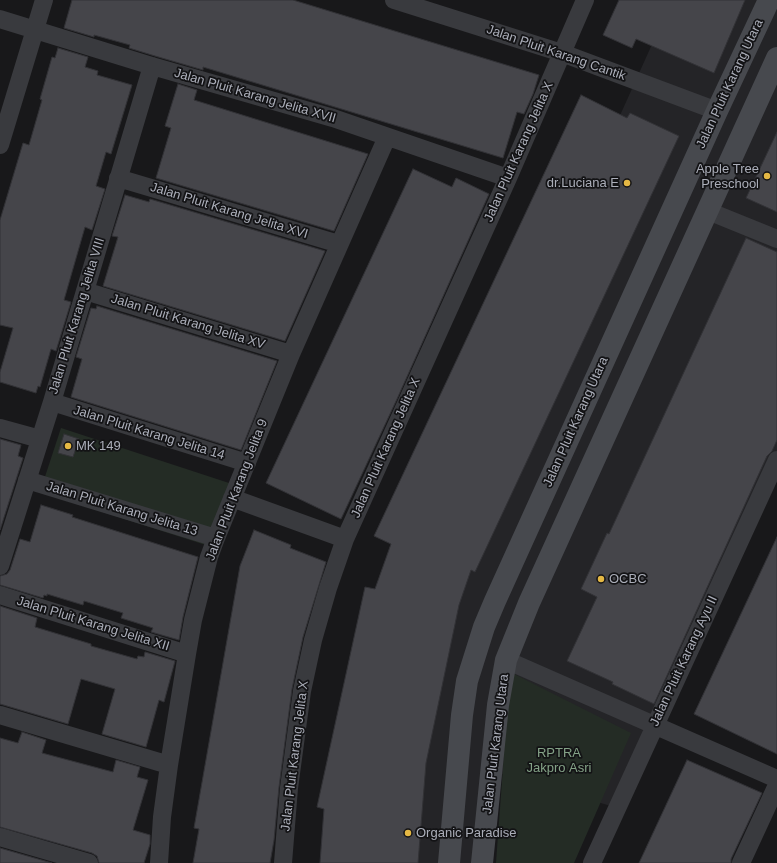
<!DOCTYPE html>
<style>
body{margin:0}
canvas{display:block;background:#18181a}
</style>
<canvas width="777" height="863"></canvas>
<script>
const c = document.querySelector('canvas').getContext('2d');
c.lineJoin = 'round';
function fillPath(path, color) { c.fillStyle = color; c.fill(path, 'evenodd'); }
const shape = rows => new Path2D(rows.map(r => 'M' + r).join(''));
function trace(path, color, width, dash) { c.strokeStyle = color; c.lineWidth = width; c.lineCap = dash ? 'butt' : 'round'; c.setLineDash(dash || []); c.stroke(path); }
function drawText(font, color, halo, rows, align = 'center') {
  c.font = font + ' Arial,sans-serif'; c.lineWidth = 3.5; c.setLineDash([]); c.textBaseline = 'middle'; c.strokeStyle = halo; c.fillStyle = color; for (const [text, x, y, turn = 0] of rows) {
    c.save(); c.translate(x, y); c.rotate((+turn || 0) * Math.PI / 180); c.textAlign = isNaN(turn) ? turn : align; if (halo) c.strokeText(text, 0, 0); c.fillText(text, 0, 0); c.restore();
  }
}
fillPath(shape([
 [672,0,777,0,777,455,618,808,487,770,482,863,359,863,418,564]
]), '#242427');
fillPath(shape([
 [61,428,232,484,212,547,40,492],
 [510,672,631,733,574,863,496,863]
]), '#242c25');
const building = shape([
 [72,0,293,0,539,75,533,94,524,114,517,112,503,158,203,67,203,70,155,56,129,48,130,45,94,35,94,37,64,28,72,0],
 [619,0,745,0,714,73,636,39,632,48,603,35,619,0],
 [58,48,88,57,85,67,98,71,97,75,132,85,111,154,106,152,96,186,105,189,92,230,85,227,64,300,71,302,56,351,51,349,40,387,38,386,36,393,0,382,0,372,13,328,0,325,0,220,23,143,29,145,42,100,40,99,52,57,55,58,58,48],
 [178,84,197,90,194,100,368,154,334,231,156,178,171,128,165,126,178,84],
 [581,95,627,118,630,113,679,136,475,572,471,570,459,605,426,763,418,863,320,863,324,809,317,807,365,587,375,589,391,544,374,536,581,95],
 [777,132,777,212,746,198,777,132],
 [413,169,452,187,456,178,489,194,397,399,341,519,266,483,413,169],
 [125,195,149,202,150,199,325,251,285,341,103,286,118,237,112,236,125,195],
 [746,238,777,252,777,440,772,451,767,456,654,704,612,684,613,682,567,661,597,597,581,589,607,533,609,534,746,238],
 [97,306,277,361,241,450,71,397,82,359,76,357,91,308,96,309,97,306],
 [64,434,79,439,73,457,58,453,64,434],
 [0,439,21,445,18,456,23,458,0,530,0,439],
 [41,505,73,515,72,517,198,557,183,617,179,640,151,632,153,628,121,618,123,613,84,601,83,605,47,594,47,596,44,595,43,598,0,585,0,576,7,574,10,570,20,539,30,542,41,505],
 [254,530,291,545,290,548,326,562,303,637,292,689,279,787,274,840,270,863,193,863,199,829,194,828,240,566,254,530],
 [777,537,777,754,694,714,777,537],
 [0,606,37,618,35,627,91,644,91,646,137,659,138,656,144,657,145,652,175,661,164,702,159,700,146,747,102,734,115,689,81,679,68,724,0,704,0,606],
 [22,732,46,740,42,753,113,772,116,760,140,767,137,777,148,780,133,830,150,835,150,844,144,863,99,863,97,856,92,853,0,827,0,738,18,743,22,732],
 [687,760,762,793,731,859,731,863,639,863,687,760],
 [0,848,52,863,0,863,0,848]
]);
fillPath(building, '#45454a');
trace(building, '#323236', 1);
trace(shape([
 [394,0,562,53,717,111],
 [0,19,152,66,333,118,508,178],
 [0,145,44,0],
 [118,178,339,244],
 [708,211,777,239],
 [85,291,291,354],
 [52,402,247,463],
 [0,428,40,439],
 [27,480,216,538],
 [232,498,345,539],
 [0,566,52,402,152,66],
 [0,595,187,654],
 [506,660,777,779],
 [0,715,169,765],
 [0,837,89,863],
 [159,863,162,817,169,765,187,654,193,620,209,557,216,538,291,354,387,137],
 [283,863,289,788,302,691,313,640,328,588,345,539,508,178,585,0],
 [592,863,777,460],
 [741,863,777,785]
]), '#393a3e', 18);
trace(shape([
 [449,863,462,715,467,681,484,627,495,601,717,111,769,0],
 [482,863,498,705,506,660,529,603,777,58]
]), '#47494e', 22);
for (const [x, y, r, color] of [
 [767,176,4,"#e5b844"],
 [627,183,4,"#e5b844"],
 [68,446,4,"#e5b844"],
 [601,579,4,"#e5b844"],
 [408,833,4,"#e5b844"]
]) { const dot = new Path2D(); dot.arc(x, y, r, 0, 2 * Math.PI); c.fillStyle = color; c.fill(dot); trace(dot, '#131315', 1.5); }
drawText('13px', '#abaeb9', '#131315', [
 ["Jalan Pluit Karang Cantik",556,53,19],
 ["Jalan Pluit Karang Utara",730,84,-65],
 ["Jalan Pluit Karang Jelita XVII",255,96,16],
 ["Jalan Pluit Karang Jelita X",519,152,-66],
 ["Jalan Pluit Karang Jelita XVI",229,211,17],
 ["Jalan Pluit Karang Jelita VIII",77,316,-73],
 ["Jalan Pluit Karang Jelita XV",188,322,17],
 ["Jalan Pluit Karang Utara",576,422,-66],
 ["Jalan Pluit Karang Jelita 14",149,433,17],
 ["Jalan Pluit Karang Jelita X",386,448,-66],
 ["Jalan Pluit Karang Jelita 9",237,490,-69],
 ["Jalan Pluit Karang Jelita 13",122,509,17],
 ["Jalan Pluit Karang Jelita XII",93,624,17],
 ["Jalan Pluit Karang Ayu II",684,661,-65],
 ["Jalan Pluit Karang Utara",496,744,-83],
 ["Jalan Pluit Karang Jelita X",295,756,-83]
]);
drawText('13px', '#abaeb9', '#131315', [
 ["Apple Tree",759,169,"right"],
 ["Preschool",759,184,"right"],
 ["dr.Luciana E",619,183,"right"],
 ["MK 149",76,446],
 ["OCBC",609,579],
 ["Organic Paradise",416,833]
], 'left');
drawText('13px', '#84a287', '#131315', [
 ["RPTRA",559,753],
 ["Jakpro Asri",559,768]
]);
</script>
